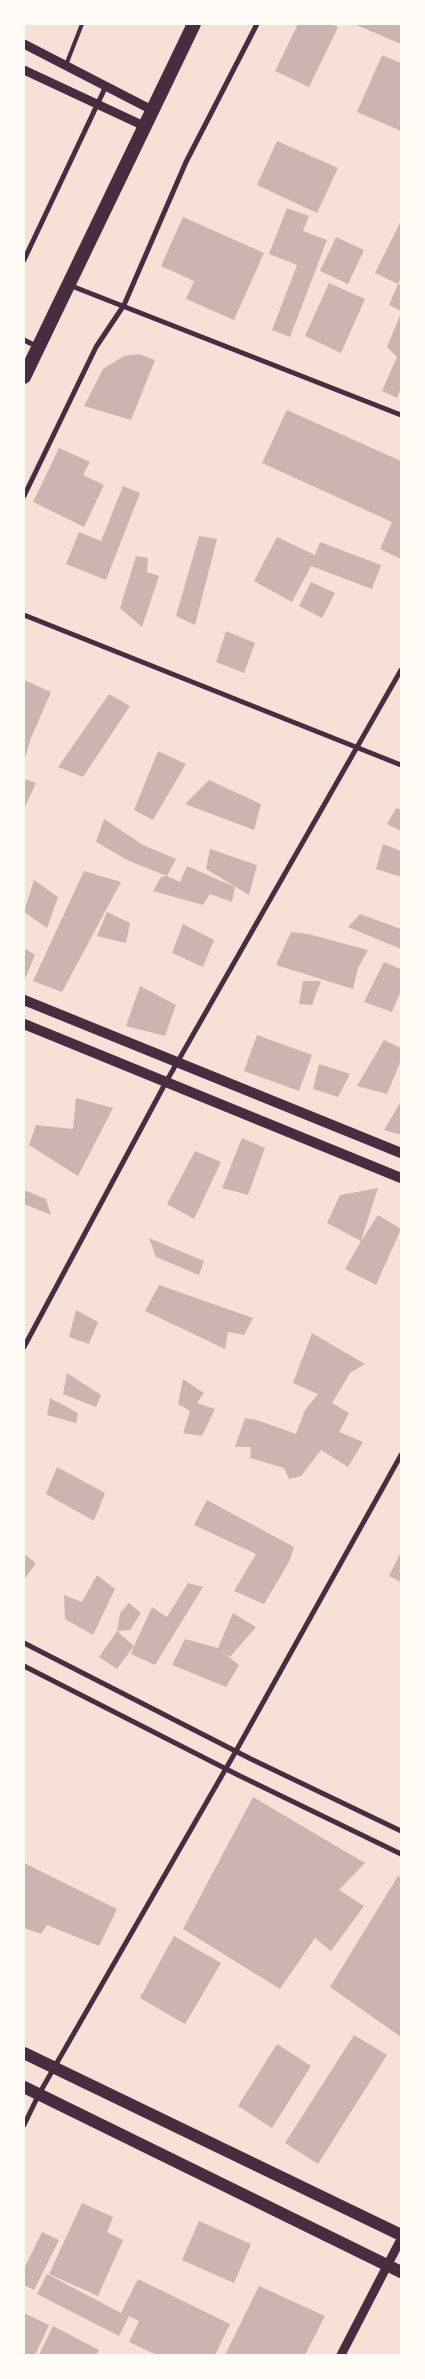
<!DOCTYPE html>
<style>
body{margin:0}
#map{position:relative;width:425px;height:2379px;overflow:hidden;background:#f7e1d7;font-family:Roboto,sans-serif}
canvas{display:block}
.frame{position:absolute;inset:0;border:25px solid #fffaf5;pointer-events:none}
</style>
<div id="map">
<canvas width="425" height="2379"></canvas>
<div class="frame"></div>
</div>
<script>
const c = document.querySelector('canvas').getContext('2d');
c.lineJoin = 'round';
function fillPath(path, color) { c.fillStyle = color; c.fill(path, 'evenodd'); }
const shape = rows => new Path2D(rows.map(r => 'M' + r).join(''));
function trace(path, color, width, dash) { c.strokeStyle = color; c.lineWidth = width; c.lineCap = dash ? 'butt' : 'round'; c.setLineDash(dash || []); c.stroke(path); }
fillPath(shape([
 [298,24,330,24,338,27,309,87,275,71],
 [354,24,401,24,401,44],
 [382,55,401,63,401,131,357,112],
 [277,141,338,168,317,213,257,185],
 [287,208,309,216,303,231,327,240,290,337,272,330,297,265,269,254],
 [183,217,264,253,234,320,186,299,194,281,161,266],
 [401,221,401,278,398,284,375,273],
 [336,237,364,250,348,284,320,271],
 [329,283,365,299,341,353,305,336],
 [398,284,401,286,401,311,389,305],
 [401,313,401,388,397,398,382,391,397,357,387,347],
 [139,354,155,360,131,420,84,406,103,369,124,356],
 [287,410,401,461,401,559,380,549,392,522,262,463],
 [59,448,90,462,83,475,104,485,84,527,33,502],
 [123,486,140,493,106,580,66,564,79,532,101,541],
 [199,536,217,539,195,625,176,616],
 [277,537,315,555,320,542,381,565,372,589,311,566,292,602,254,581],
 [136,556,148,558,147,572,159,576,142,627,120,608],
 [311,582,335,593,322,618,299,606],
 [226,631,255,643,244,673,216,662],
 [24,680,51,692,31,738,24,761],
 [109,694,130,706,83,777,58,767],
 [158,751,186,764,153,820,134,810],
 [24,779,36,783,24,809],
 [209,780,261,804,254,830,185,804],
 [396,808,401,810,401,831,387,824],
 [104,819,143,845,176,859,167,876,180,882,187,866,235,887,232,902,210,894,203,905,153,891,161,877,167,876,129,861,96,842],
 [383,844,401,851,401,877,376,869],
 [210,849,257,865,249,895,206,869],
 [84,871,121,882,62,992,33,981],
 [34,880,58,897,47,928,24,912],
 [107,912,130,923,126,943,97,936],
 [360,914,401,929,401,949,348,927],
 [183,924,214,940,203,967,172,953],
 [291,932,308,934,368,950,358,968,353,989,276,965],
 [24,948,35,955,24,981],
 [384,962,401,969,401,991,392,1012,364,1002],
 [303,981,321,981,312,1005,299,1004],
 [140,986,176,1005,165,1036,126,1026],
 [257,1035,312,1055,299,1091,244,1071],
 [384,1040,401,1048,401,1060,387,1094,357,1086],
 [319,1064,350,1074,338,1097,313,1089],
 [76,1098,113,1108,78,1176,29,1145,36,1125,73,1129],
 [401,1101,401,1135,384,1130],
 [242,1138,265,1148,248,1195,222,1188],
 [195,1151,221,1162,194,1219,167,1204],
 [378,1188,361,1241,378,1215,401,1229,376,1285,345,1269,361,1241,327,1223,340,1195],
 [24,1190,46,1199,51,1215,24,1204],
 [149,1238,204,1261,199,1275,156,1257],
 [159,1285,253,1318,244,1335,228,1332,225,1349,145,1311],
 [76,1310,98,1322,89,1344,69,1337],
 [312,1333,365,1364,350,1373,332,1403,349,1413,339,1432,363,1442,348,1467,321,1450,301,1476,289,1479,284,1468,250,1458,251,1447,235,1447,245,1418,257,1420,296,1434,305,1410,318,1394,293,1383],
 [67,1373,101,1395,96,1407,63,1394],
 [183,1379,204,1393,197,1403,215,1409,202,1436,183,1433,190,1411,178,1404],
 [50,1398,78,1413,76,1423,47,1415],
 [57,1467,105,1493,94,1521,46,1494],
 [207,1500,294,1547,289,1562,264,1604,234,1591,256,1554,194,1525],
 [401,1552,401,1582,389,1576],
 [24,1554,36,1563,24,1580],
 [97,1575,115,1589,93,1635,65,1619,64,1595,82,1602],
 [188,1583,203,1587,155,1665,131,1654,134,1646,117,1669,99,1657,117,1631,120,1613,129,1603,141,1613,130,1630,117,1631,134,1646,152,1607,167,1617],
 [233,1613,256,1627,230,1657,220,1650,239,1665,226,1687,172,1665,185,1639,218,1648],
 [253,1797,365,1863,339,1890,364,1906,331,1951,315,1938,280,1989,183,1929],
 [24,1863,117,1909,99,1946,47,1925,41,1934,24,1928],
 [398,1876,401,1877,401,2037,330,1987],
 [174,1936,221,1963,185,2024,140,1998],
 [354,2035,387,2055,318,2164,285,2143],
 [277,2044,311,2066,272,2128,238,2106],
 [82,2203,113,2217,107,2232,123,2240,98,2296,49,2274],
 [199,2221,251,2244,234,2283,182,2260],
 [42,2232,59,2240,34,2290,24,2285,24,2269],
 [47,2274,121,2313,138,2279,230,2324,215,2355,157,2355,129,2342,139,2321,129,2316,119,2336,37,2294],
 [259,2286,325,2316,305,2355,225,2355],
 [24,2313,49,2325,35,2355,24,2355],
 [53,2326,99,2350,96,2355,39,2355]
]), '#ccb4b1');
trace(shape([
 [66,65,82,24]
]), '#4a2c40', 4);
trace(shape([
 [24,260,106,86],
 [69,285,401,415],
 [24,340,38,347],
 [24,496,96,347,124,305,186,162,257,24],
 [24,615,401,765],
 [24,1347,166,1082,401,670],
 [24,1643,251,1759,401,1831],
 [24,1666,238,1775,401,1854],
 [24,2125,39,2094,236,1751,401,1455]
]), '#4a2c40', 5);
trace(shape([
 [24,44,152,110],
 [24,70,144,126],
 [341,2355,401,2239]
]), '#4a2c40', 9);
trace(shape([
 [24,1000,401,1153],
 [24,1024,401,1178]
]), '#4a2c40', 10);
trace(shape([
 [24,2053,401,2235],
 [24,2087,401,2272]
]), '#4a2c40', 12);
trace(shape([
 [24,377,194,24]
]), '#4a2c40', 14);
</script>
